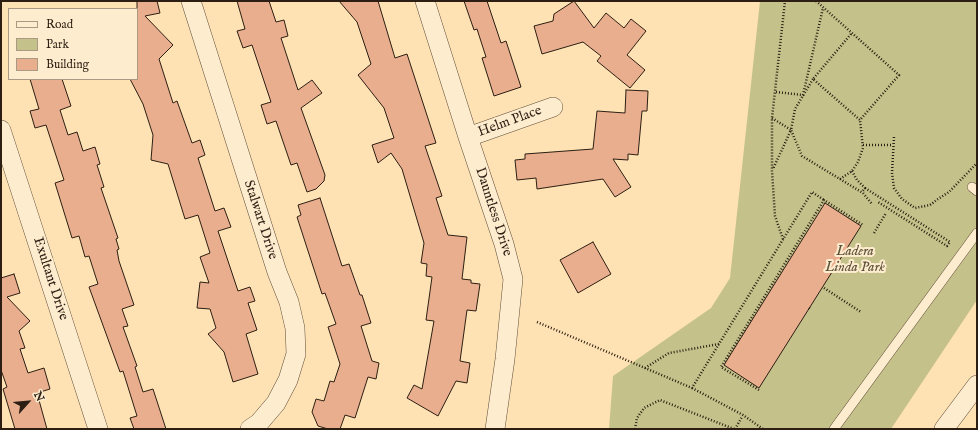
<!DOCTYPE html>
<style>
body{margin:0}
#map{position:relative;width:978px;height:430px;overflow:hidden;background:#fee2b3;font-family:"IM FELL English",serif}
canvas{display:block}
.frame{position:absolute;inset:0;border:2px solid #2c1e13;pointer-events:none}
.legend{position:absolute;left:8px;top:8px;width:130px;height:72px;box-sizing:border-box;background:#feecce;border:1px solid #aa9a83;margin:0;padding:5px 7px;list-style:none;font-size:12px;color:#2c1e13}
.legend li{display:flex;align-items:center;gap:8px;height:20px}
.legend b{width:20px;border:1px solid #aa9a83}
.north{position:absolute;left:8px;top:382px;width:40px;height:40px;-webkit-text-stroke:3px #feecce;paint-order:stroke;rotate:63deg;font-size:11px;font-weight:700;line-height:16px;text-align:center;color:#2c1e13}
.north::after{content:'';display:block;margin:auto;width:14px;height:18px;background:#2c1e13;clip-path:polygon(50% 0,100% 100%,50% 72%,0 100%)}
</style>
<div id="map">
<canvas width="978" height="430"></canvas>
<div class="frame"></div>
<ul class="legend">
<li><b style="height:5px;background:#feecce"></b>Road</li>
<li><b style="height:11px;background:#c4c28a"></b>Park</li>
<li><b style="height:11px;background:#e8ae8d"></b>Building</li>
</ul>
<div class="north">N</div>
</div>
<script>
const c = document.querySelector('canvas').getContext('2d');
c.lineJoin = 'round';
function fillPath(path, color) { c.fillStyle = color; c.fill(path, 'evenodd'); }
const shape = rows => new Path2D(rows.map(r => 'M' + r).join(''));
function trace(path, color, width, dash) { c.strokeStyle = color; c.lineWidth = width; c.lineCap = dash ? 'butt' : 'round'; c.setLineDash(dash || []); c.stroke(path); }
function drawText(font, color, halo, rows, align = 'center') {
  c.font = font + ' "IM FELL English",serif'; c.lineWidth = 4; c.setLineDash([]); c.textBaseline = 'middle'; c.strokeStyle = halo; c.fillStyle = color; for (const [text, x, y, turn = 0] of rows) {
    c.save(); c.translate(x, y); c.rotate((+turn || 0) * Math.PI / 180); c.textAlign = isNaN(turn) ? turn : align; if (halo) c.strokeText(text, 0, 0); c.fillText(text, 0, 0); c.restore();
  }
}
fillPath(shape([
 [760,1,977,1,977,300,891,429,609,429,613,376,711,308,730,278]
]), '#c4c28a');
const building = shape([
 [137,1,157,1,160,13,145,16,173,45,159,59,173,103,177,101,192,143,200,140,205,155,198,158,215,211,224,208,231,227,218,231,238,291,250,287,255,301,248,303,257,330,246,334,258,374,233,382,224,352,208,334,216,328,210,309,197,308,200,282,209,283,200,257,210,253,198,215,185,219,168,164,151,160,153,135,143,104,130,79,137,79,137,1],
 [237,1,269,1,276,22,284,20,288,36,281,38,298,90,312,80,322,93,301,108,325,175,324,181,316,189,307,192,297,163,291,165,276,121,267,124,261,105,271,102,252,45,243,48,237,31,245,29,237,1],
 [339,1,378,1,395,58,407,54,436,143,425,146,442,196,436,198,448,235,467,237,462,279,471,280,471,283,480,284,476,311,467,310,460,361,470,363,467,383,456,381,438,416,407,398,414,385,422,389,434,321,426,320,432,277,426,276,427,264,421,263,424,243,402,169,391,153,378,163,372,145,394,138,384,108,358,75,371,64,357,22,339,1],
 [464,1,487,1,501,43,506,41,521,87,494,96,482,58,486,57,477,29,474,30,464,1],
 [574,1,594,28,606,13,624,28,631,19,646,31,627,55,645,70,630,88,597,61,601,56,583,42,542,54,534,26,553,21,554,14,574,1],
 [30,79,62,79,71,106,60,110,68,135,77,132,83,151,95,147,100,164,97,165,104,187,101,188,118,238,116,239,119,249,117,250,119,261,134,305,122,309,128,326,123,327,137,366,135,367,143,392,153,389,166,429,134,429,130,418,137,416,123,371,120,372,89,287,98,284,89,256,85,257,79,236,72,238,55,183,64,180,46,125,35,128,30,111,39,109,30,79],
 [626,90,648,91,647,111,642,111,638,155,628,154,628,160,613,159,631,187,615,197,603,179,537,189,536,178,517,180,515,160,525,159,525,154,593,149,597,111,625,113,626,90],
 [320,198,342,266,349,264,360,295,362,295,371,323,361,326,372,361,379,363,376,379,368,377,355,418,345,415,340,429,328,429,318,426,312,412,316,399,324,401,330,381,334,382,340,364,328,327,336,324,325,293,322,294,297,217,301,215,298,205,320,198],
 [825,203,861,226,759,388,724,365,825,203],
 [593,242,611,274,578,293,560,260,593,242],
 [14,274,20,293,7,297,30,321,19,331,25,348,20,349,28,373,44,368,50,389,37,393,47,429,15,429,3,389,7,387,1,370,1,278,14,274]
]);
fillPath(building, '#e8ae8d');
trace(building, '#2c1e13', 1);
const service = shape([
 [972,187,977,191],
 [834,429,977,233]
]);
const minor = shape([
 [191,1,277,272,289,302,295,328,296,354,288,380,276,403,259,423,250,429],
 [425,1,468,137,504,244,513,279,505,359,495,429],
 [1,130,98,429],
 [468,137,553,107],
 [944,429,977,385]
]);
trace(service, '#604f3b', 10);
trace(minor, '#604f3b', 20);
trace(shape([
 [816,1,899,75,860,120,813,79,851,34],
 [813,79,795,109,791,130,802,156,863,193,872,204],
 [776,92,803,95,823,8],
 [772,118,791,130,773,169],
 [894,137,892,173,894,188,902,199,915,208,930,205,938,199,949,192,977,163],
 [863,145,893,145],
 [852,171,857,180,865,188,862,192],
 [840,179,852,171,858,162,863,148,860,120],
 [865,188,950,242,947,246,878,202],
 [874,233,886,213],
 [783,239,775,216,772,171,772,118,785,1],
 [824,288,861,312],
 [809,308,810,309],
 [537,322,692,388,812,192,824,200],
 [645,368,669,353,719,344],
 [692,388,743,415,763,429],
 [759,390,721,367,824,200,863,225],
 [635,429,637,418,644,408,660,400,734,429],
 [735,429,742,417]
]), '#2c1e13', 2.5, [1, 2]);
trace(service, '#feecce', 9);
trace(minor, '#feecce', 19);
drawText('14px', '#2c1e13', '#feecce', [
 ["Helm Place",510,122,-20],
 ["Dauntless Drive",493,212,72],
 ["Stalwart Drive",260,220,72],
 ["Exultant Drive",50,279,72]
]);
drawText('italic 14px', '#5a4f37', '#feecce', [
 ["Ladera",855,252],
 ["Linda Park",855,268]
]);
</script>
